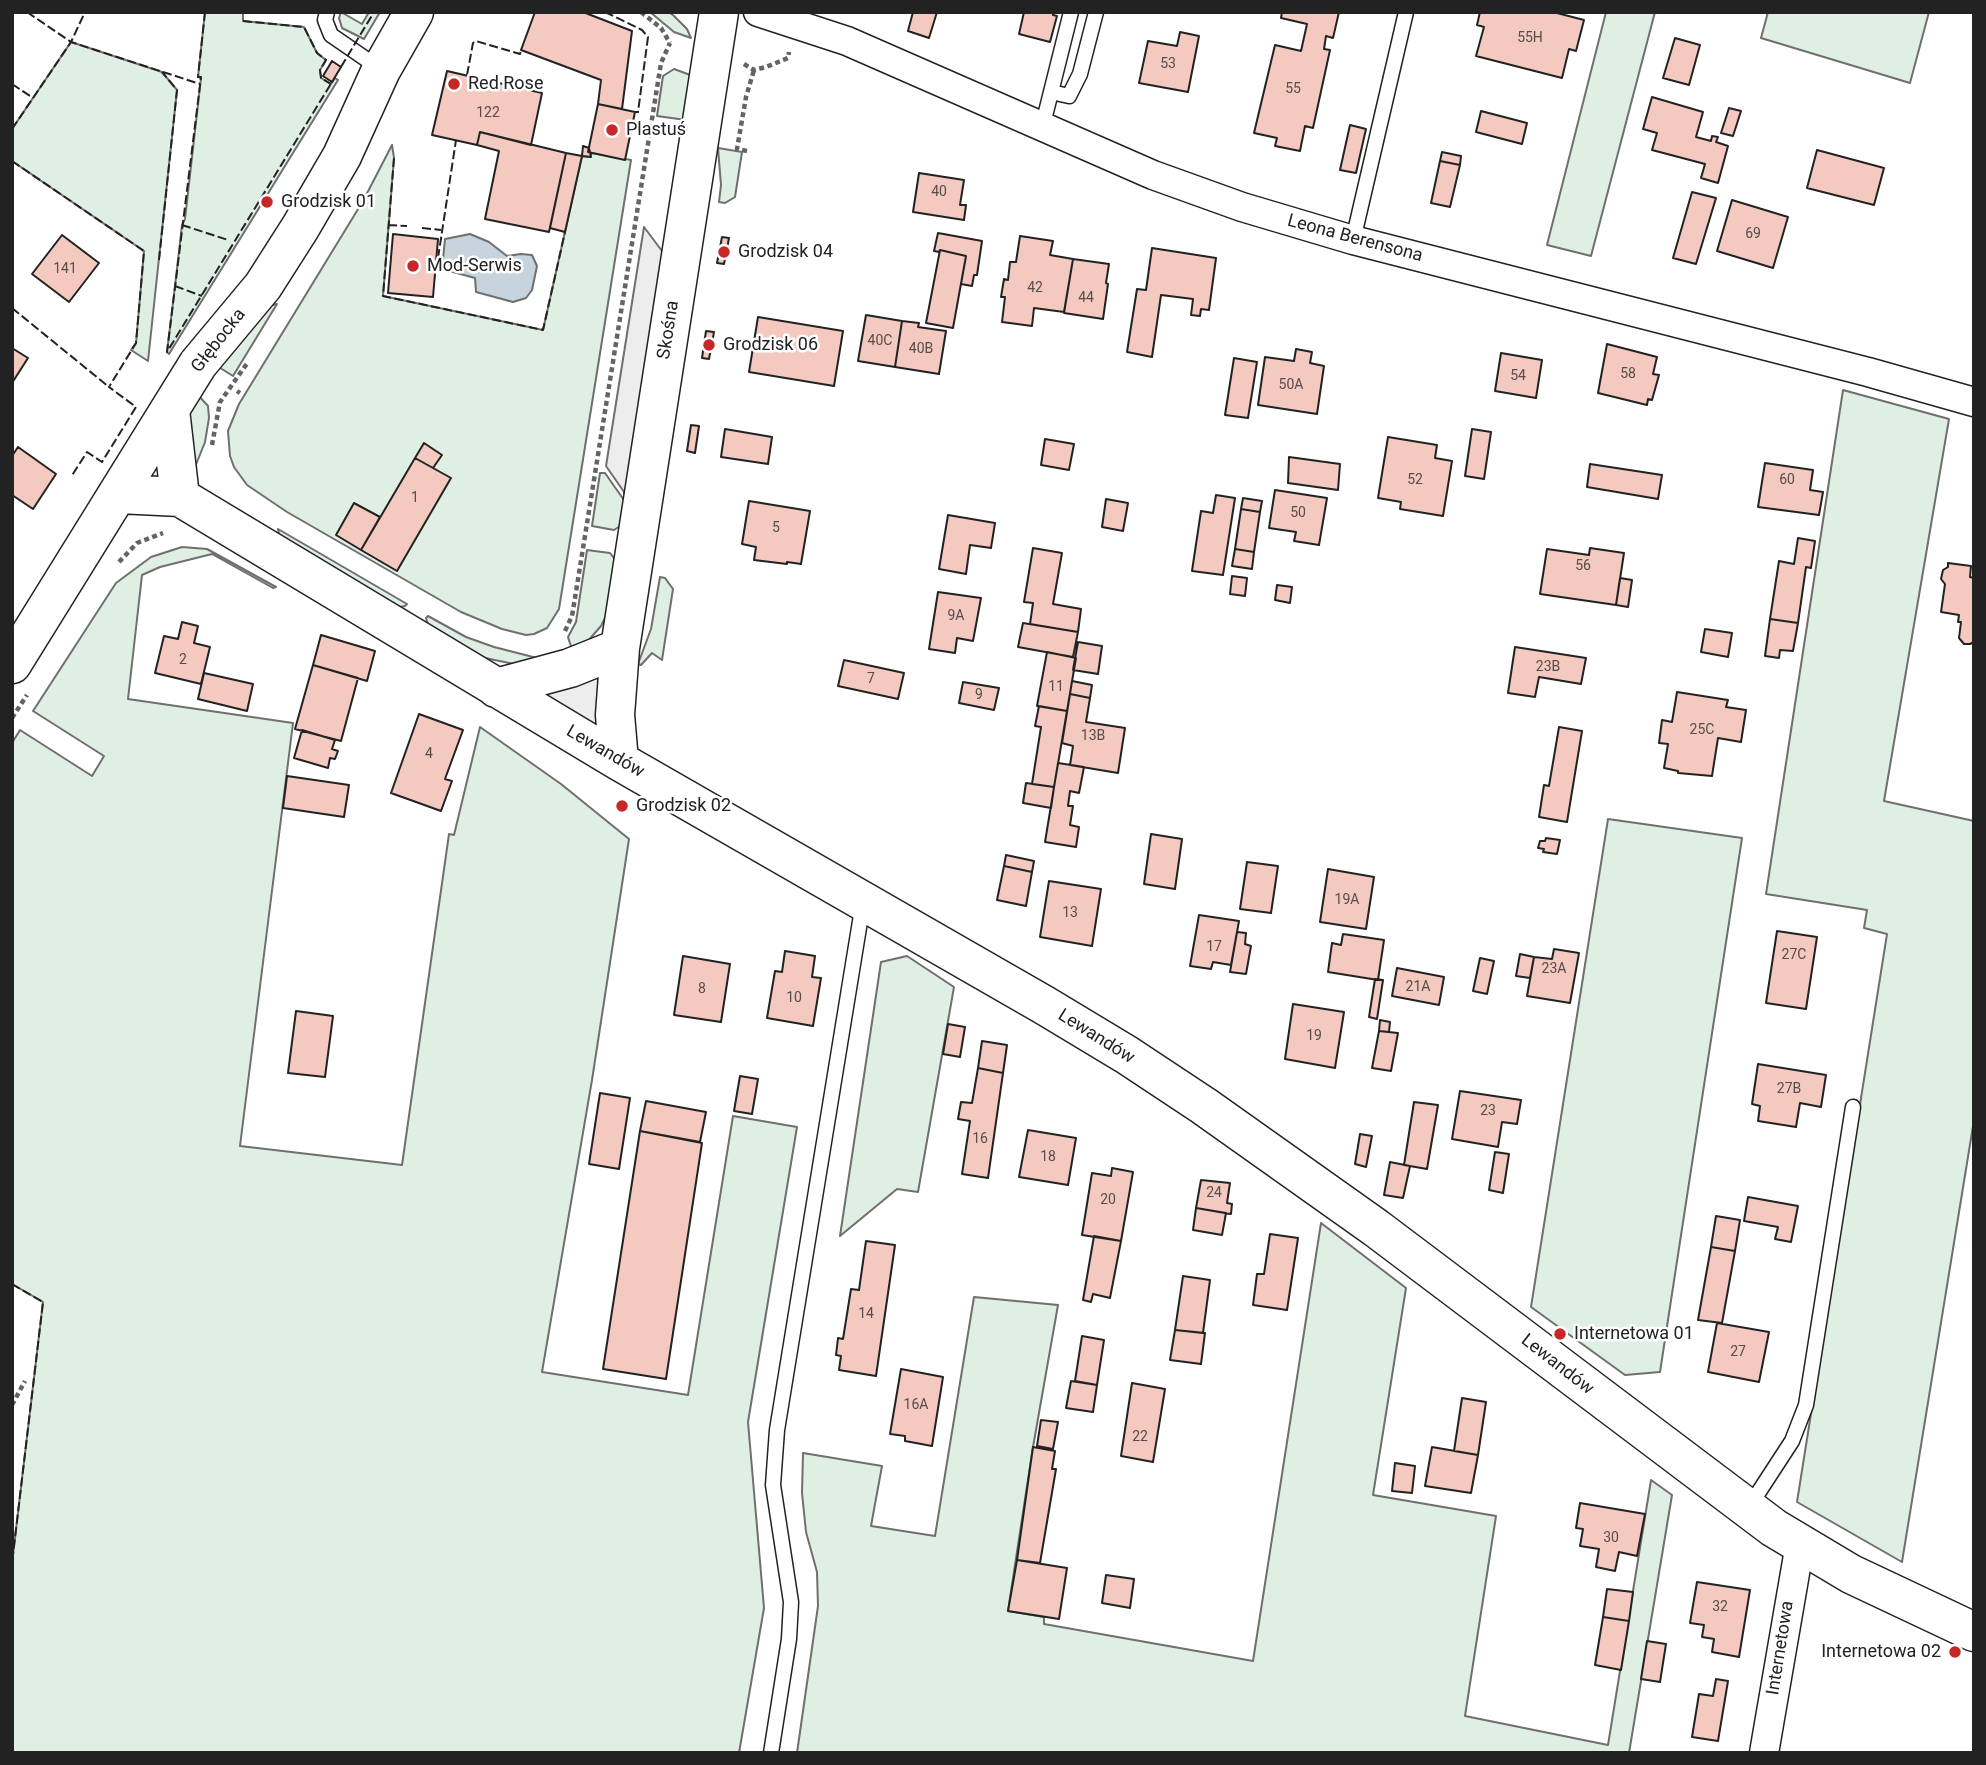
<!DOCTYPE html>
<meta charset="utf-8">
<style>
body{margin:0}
#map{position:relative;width:1986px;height:1765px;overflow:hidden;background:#fff;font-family:Roboto,sans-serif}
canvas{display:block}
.frame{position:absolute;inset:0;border:14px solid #222;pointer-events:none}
</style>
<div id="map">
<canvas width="1986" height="1765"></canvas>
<div class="frame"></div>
</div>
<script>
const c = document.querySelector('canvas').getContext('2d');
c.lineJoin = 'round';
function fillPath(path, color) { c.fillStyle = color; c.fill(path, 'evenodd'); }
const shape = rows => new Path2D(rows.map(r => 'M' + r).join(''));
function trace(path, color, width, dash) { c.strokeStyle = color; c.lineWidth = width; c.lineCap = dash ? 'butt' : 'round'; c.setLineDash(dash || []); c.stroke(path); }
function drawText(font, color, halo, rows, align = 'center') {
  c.font = font + ' Roboto,sans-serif'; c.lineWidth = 5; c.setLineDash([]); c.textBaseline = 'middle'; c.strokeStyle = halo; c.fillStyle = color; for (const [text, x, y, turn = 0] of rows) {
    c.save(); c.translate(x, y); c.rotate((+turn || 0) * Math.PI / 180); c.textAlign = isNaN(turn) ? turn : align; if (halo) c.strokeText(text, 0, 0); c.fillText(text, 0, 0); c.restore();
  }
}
const green = shape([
 [205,12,243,12,243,21,304,27,317,53,326,60,320,70,321,78,331,84,335,78,338,80,169,354,167,352,175,286,182,225,185,219,201,78,198,77,205,12],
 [341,12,362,24,369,12,380,12,364,39,342,28,339,18,341,12],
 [650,12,669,12,674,16,687,29,691,38,674,32,650,12],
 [1606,12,1655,12,1591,256,1547,245,1606,12],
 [1768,12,1929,12,1910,83,1761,38,1768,12],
 [71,42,162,72,177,90,148,361,131,350,136,343,144,251,12,161,12,129,71,42],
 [674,69,693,76,686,120,657,116,663,76,674,69],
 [392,145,394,158,383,296,543,330,582,156,590,157,592,153,631,160,559,609,547,628,534,634,526,635,502,629,461,612,287,512,247,485,234,467,230,456,228,431,239,404,363,201,392,145],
 [718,148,742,152,735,197,725,203,719,202,721,185,718,148],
 [277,304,233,376,217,366,267,306,277,304],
 [1843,390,1949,419,1884,801,1974,821,1974,1120,1902,1562,1797,1502,1887,934,1864,928,1867,910,1766,894,1843,390],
 [198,395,208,406,209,418,205,442,193,472,182,430,198,395],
 [600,473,605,473,626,503,623,524,614,530,592,526,600,473],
 [278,529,407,604,405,606,395,608,280,540,278,529],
 [182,547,207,549,276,587,273,588,212,554,160,567,142,575,128,699,293,723,240,1146,402,1165,449,834,454,835,480,727,561,784,629,839,592,1080,542,1372,688,1395,733,1116,797,1127,748,1422,764,1608,739,1753,12,1753,12,1563,43,1302,12,1284,12,743,20,730,92,776,104,756,33,711,116,583,151,557,182,547],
 [587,550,610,553,617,562,608,612,601,626,581,649,573,653,568,637,576,622,587,550],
 [660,577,665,578,673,589,662,660,652,653,641,665,638,664,651,629,660,577],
 [428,616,466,637,494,647,537,658,519,665,485,658,429,628,426,618,428,616],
 [1608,819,1742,838,1660,1372,1625,1375,1531,1307,1608,819],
 [907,956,954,987,918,1192,897,1189,840,1236,881,962,907,956],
 [1321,1223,1406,1288,1373,1495,1496,1516,1465,1716,1608,1745,1651,1480,1672,1495,1629,1753,797,1753,818,1606,817,1572,806,1532,802,1493,803,1453,882,1466,871,1526,935,1536,974,1297,1058,1305,1033,1447,1008,1611,1044,1617,1044,1624,1253,1661,1321,1223]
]);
fillPath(green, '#e0efe3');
trace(green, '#6f6f6f', 2);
const parking = shape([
 [644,227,665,255,626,503,624,492,606,466,644,227],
 [602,668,605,731,526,688,602,668]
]);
fillPath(parking, '#ededed');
trace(parking, '#6f6f6f', 2);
const water = shape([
 [470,234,489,242,507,256,521,254,532,255,537,266,532,290,526,298,513,302,476,292,475,278,442,269,445,239,470,234]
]);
fillPath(water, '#c7d3dd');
trace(water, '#6f6f6f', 2);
const building = shape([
 [535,12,583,12,632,31,622,109,598,104,601,80,521,50,535,12],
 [913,12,937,12,929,38,908,31,913,12],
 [1024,12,1053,12,1053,15,1057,16,1050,42,1019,34,1024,12],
 [1282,12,1339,12,1333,38,1326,36,1324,49,1330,50,1313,128,1305,126,1300,151,1275,146,1277,138,1254,133,1275,45,1301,51,1307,24,1281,18,1282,12],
 [1480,12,1553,12,1584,20,1576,51,1569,49,1562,78,1476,56,1484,27,1477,25,1480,12],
 [1180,32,1199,36,1188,92,1139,83,1148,41,1177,46,1180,32],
 [1675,38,1700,45,1689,85,1663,78,1675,38],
 [332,61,341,67,332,82,323,76,332,61],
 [447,71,542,93,531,145,480,132,477,145,432,135,447,71],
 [1652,97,1703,112,1696,137,1711,141,1712,136,1718,137,1716,142,1728,146,1718,183,1701,178,1705,164,1652,150,1657,133,1643,129,1652,97],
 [598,104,635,112,625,160,588,152,598,104],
 [1729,108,1741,111,1733,136,1721,133,1729,108],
 [1481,111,1527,123,1522,144,1476,132,1481,111],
 [661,124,678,126,677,134,660,131,661,124],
 [1350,125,1366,129,1356,173,1340,170,1350,125],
 [480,132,566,153,549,232,485,219,499,151,477,145,480,132],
 [583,146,589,148,591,157,582,156,583,146],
 [1817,150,1884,168,1874,205,1807,188,1817,150],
 [1442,152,1461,156,1460,165,1440,161,1442,152],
 [566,153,582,156,565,232,550,228,566,153],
 [1440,161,1460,165,1450,207,1431,203,1440,161],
 [919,173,964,180,960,205,966,205,964,220,913,212,919,173],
 [1692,192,1716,198,1696,264,1673,258,1692,192],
 [1732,200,1788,217,1773,268,1717,251,1732,200],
 [938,233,982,241,977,275,974,275,972,286,961,284,966,256,940,250,939,252,934,251,938,233],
 [393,234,438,239,433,297,388,293,393,234],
 [62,235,99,263,69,302,32,274,62,235],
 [1020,236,1053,241,1050,255,1073,259,1064,312,1034,308,1032,326,1002,322,1005,297,1001,297,1004,279,1008,280,1010,262,1016,262,1020,236],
 [722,237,729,238,724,264,717,263,722,237],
 [1152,248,1216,258,1209,310,1201,309,1200,316,1191,315,1193,299,1161,295,1152,357,1127,352,1137,289,1146,290,1152,248],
 [940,250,966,256,953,328,926,323,940,250],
 [1073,259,1109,264,1106,283,1108,284,1103,319,1064,313,1073,259],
 [866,315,902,321,895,367,858,361,866,315],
 [758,317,843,331,834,386,749,372,758,317],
 [902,321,919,323,918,327,946,331,939,374,895,367,902,321],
 [706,331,714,332,709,359,702,358,706,331],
 [1607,344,1657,357,1653,374,1659,375,1652,400,1648,399,1647,405,1598,393,1607,344],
 [12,348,28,358,12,383,12,348],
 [1296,349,1312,352,1310,363,1324,366,1317,414,1258,405,1265,357,1294,361,1296,349],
 [1501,353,1542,360,1536,398,1495,391,1501,353],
 [1234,358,1257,362,1248,418,1225,415,1234,358],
 [691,425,699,426,695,453,687,451,691,425],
 [725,429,772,437,768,464,721,457,725,429],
 [1472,429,1491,432,1484,479,1465,476,1472,429],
 [1388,437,1437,445,1435,458,1452,461,1443,516,1400,509,1401,502,1378,498,1388,437],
 [1045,439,1074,444,1069,470,1041,465,1045,439],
 [424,443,442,455,433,468,415,458,424,443],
 [18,447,56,474,33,509,12,495,12,456,18,447],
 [1289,457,1340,464,1338,490,1288,483,1289,457],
 [415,458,451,478,397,571,361,550,415,458],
 [1765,463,1813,470,1810,490,1823,492,1819,515,1758,507,1765,463],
 [1590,464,1662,475,1658,499,1587,487,1590,464],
 [1275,490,1327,498,1319,545,1294,541,1296,532,1269,528,1275,490],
 [1216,495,1235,498,1223,575,1192,571,1201,511,1213,513,1216,495],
 [1243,498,1262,501,1260,512,1241,509,1243,498],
 [1106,499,1128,503,1123,531,1102,527,1106,499],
 [749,501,810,511,801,564,787,562,787,564,754,560,756,547,742,544,749,501],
 [354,503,380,517,361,550,336,535,354,503],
 [1241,509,1260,512,1254,552,1235,549,1241,509],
 [948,515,995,523,991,548,970,545,966,574,939,569,948,515],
 [1798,538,1815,541,1811,568,1806,567,1798,623,1770,619,1779,561,1794,564,1798,538],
 [1033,548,1062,553,1053,604,1081,609,1078,632,1030,624,1033,603,1024,602,1033,548],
 [1590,548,1624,553,1616,605,1540,594,1547,549,1589,555,1590,548],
 [1235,549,1254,552,1252,569,1232,566,1235,549],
 [1948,563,1971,566,1970,577,1974,578,1974,642,1970,644,1964,644,1959,638,1961,622,1958,622,1959,615,1941,612,1945,584,1941,579,1943,570,1948,567,1948,563],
 [1232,576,1247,578,1245,596,1230,594,1232,576],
 [1620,578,1632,580,1628,607,1616,605,1620,578],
 [1277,585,1292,587,1290,603,1275,600,1277,585],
 [938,592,981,598,973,641,957,638,955,653,929,649,938,592],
 [1770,619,1798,623,1793,651,1780,650,1779,658,1765,656,1770,619],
 [182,622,198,626,194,643,210,647,201,684,155,673,164,636,178,639,182,622],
 [1023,623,1078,632,1073,657,1018,647,1023,623],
 [1705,629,1732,633,1728,657,1701,652,1705,629],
 [321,635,375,651,367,681,313,665,321,635],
 [1078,642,1102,646,1098,674,1073,670,1078,642],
 [1515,647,1586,658,1581,684,1539,677,1535,697,1508,693,1515,647],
 [1047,652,1076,658,1067,711,1037,706,1047,652],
 [844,660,904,673,898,699,838,686,844,660],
 [313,665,358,678,341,741,295,729,313,665],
 [204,673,253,684,247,711,198,699,204,673],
 [1072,681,1092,685,1090,698,1070,694,1072,681],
 [963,682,999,688,994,710,959,703,963,682],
 [1677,692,1728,700,1726,707,1746,710,1741,742,1718,738,1712,776,1678,773,1678,771,1664,768,1668,744,1659,743,1662,720,1672,722,1677,692],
 [1070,694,1090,698,1086,722,1125,728,1118,773,1070,765,1073,746,1062,743,1070,694],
 [1039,706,1067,711,1054,787,1032,784,1041,727,1035,726,1039,706],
 [419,714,463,730,445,779,452,781,441,811,391,793,419,714],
 [1559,727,1582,731,1567,822,1539,817,1544,785,1549,786,1559,727],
 [302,730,335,740,332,749,338,751,335,759,330,758,328,768,294,758,302,730],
 [1058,763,1084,767,1079,793,1070,791,1068,806,1073,806,1070,825,1079,827,1076,847,1045,842,1058,763],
 [287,776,349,785,344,817,283,808,287,776],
 [1026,783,1054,787,1051,808,1023,803,1026,783],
 [1151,834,1182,839,1175,889,1144,884,1151,834],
 [1546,838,1560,840,1557,854,1543,852,1544,849,1538,848,1540,841,1545,841,1546,838],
 [1006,855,1034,861,1032,872,1004,866,1006,855],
 [1247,862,1278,866,1271,913,1240,909,1247,862],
 [1004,866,1032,872,1026,906,997,900,1004,866],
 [1328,869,1374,877,1366,929,1320,922,1328,869],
 [1049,881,1101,889,1092,946,1040,937,1049,881],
 [1199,915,1239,921,1231,965,1213,962,1211,969,1190,966,1199,915],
 [1777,931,1817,937,1806,1009,1766,1003,1777,931],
 [1237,932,1246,933,1245,944,1251,946,1246,974,1230,972,1237,932],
 [1343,934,1384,940,1378,980,1328,972,1332,943,1341,945,1343,934],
 [1554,949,1579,953,1570,1003,1527,996,1534,957,1552,959,1554,949],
 [785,951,815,956,812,977,821,978,813,1026,767,1018,775,971,782,972,785,951],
 [1520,954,1534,957,1530,978,1516,976,1520,954],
 [683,956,730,964,721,1022,674,1015,683,956],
 [1480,958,1494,961,1487,994,1473,991,1480,958],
 [1397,968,1444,977,1439,1005,1392,996,1397,968],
 [1375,979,1383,980,1377,1019,1369,1017,1375,979],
 [1293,1004,1344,1012,1335,1068,1285,1059,1293,1004],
 [296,1011,333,1016,325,1077,288,1073,296,1011],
 [1380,1020,1390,1022,1389,1032,1379,1031,1380,1020],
 [948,1024,965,1027,960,1057,943,1054,948,1024],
 [1379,1031,1398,1033,1391,1071,1372,1068,1379,1031],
 [982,1041,1007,1045,1003,1073,978,1068,982,1041],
 [1758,1064,1826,1075,1821,1107,1800,1103,1796,1127,1758,1121,1760,1106,1752,1104,1758,1064],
 [978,1068,1003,1073,988,1178,962,1174,970,1121,958,1119,961,1102,972,1103,978,1068],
 [740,1076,758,1079,752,1114,734,1111,740,1076],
 [1460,1091,1521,1100,1517,1124,1502,1122,1498,1147,1452,1139,1460,1091],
 [600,1093,630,1098,619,1169,589,1164,600,1093],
 [646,1101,706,1112,700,1142,640,1131,646,1101],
 [1414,1102,1438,1105,1427,1169,1404,1165,1414,1102],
 [1028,1130,1076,1138,1068,1185,1019,1177,1028,1130],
 [640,1131,702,1143,666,1379,603,1369,640,1131],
 [1360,1134,1372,1136,1366,1167,1355,1164,1360,1134],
 [1495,1152,1509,1154,1503,1193,1489,1190,1495,1152],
 [1390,1162,1410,1166,1403,1198,1384,1195,1390,1162],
 [1112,1168,1133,1172,1121,1241,1082,1235,1092,1173,1111,1176,1112,1168],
 [1201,1180,1230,1183,1227,1203,1232,1204,1231,1214,1196,1208,1201,1180],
 [1748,1197,1798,1206,1791,1242,1775,1239,1778,1227,1744,1221,1748,1197],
 [1196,1208,1226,1213,1222,1235,1193,1230,1196,1208],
 [1716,1216,1740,1220,1735,1251,1711,1247,1716,1216],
 [1270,1234,1298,1238,1287,1310,1253,1305,1257,1274,1264,1274,1270,1234],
 [1094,1236,1121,1241,1110,1298,1093,1294,1091,1302,1083,1300,1094,1236],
 [866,1241,895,1245,876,1376,839,1370,841,1356,836,1355,838,1338,843,1339,851,1289,859,1290,866,1241],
 [1711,1247,1735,1251,1722,1323,1698,1320,1711,1247],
 [1183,1276,1210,1280,1203,1333,1175,1330,1183,1276],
 [1717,1323,1769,1332,1759,1382,1708,1372,1717,1323],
 [1175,1330,1205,1333,1201,1364,1170,1360,1175,1330],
 [1082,1336,1104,1340,1097,1385,1075,1381,1082,1336],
 [901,1369,943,1377,932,1446,905,1441,905,1436,890,1434,901,1369],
 [1071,1381,1097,1385,1093,1412,1066,1408,1071,1381],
 [1132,1383,1165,1389,1153,1462,1121,1456,1132,1383],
 [1462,1398,1486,1402,1478,1455,1454,1451,1462,1398],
 [1041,1420,1058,1422,1053,1449,1037,1446,1041,1420],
 [1033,1447,1055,1451,1052,1469,1056,1469,1040,1563,1017,1560,1033,1447],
 [1432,1447,1478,1455,1471,1493,1425,1486,1432,1447],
 [1395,1463,1415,1466,1412,1493,1392,1491,1395,1463],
 [1580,1503,1645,1514,1637,1556,1619,1552,1615,1571,1596,1567,1599,1549,1580,1546,1583,1529,1576,1528,1580,1503],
 [1017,1560,1067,1568,1059,1619,1008,1611,1017,1560],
 [1106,1575,1134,1579,1130,1608,1102,1603,1106,1575],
 [1697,1582,1750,1590,1739,1657,1712,1652,1714,1639,1702,1637,1704,1625,1690,1623,1697,1582],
 [1607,1589,1633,1592,1629,1621,1603,1617,1607,1589],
 [1603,1617,1629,1621,1621,1670,1595,1665,1603,1617],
 [1647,1641,1666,1644,1660,1682,1641,1679,1647,1641],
 [1716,1679,1728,1681,1718,1741,1692,1737,1699,1694,1713,1696,1716,1679]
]);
fillPath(building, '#f3c9c0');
trace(building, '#222', 2);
const lane = shape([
 [327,12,325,20,331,35,379,68],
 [1051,92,1069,96,1080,74,1096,12],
 [1042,128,1071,12],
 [1353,240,1406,12],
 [1749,1507,1792,1441,1806,1405,1853,1107],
 [771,1753,789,1639,791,1602,773,1485,777,1430,863,903]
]);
const street = shape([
 [758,12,847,41,1153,175,1242,207,1353,240,1868,372,1974,402],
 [1764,1753,1800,1544]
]);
const secondary = shape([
 [170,410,180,497],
 [119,494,180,497,619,761,1044,1005,1127,1055,1204,1106,1376,1228,1774,1528,1851,1574,1974,1632],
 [12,664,198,364,263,286,300,228,342,156,381,70,414,12],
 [496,688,570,668,620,648],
 [619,761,615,715,620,648,719,12]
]);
trace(lane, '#222', 17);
trace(street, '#222', 31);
trace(secondary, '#222', 41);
trace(shape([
 [641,12,661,28,670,43],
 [744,64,754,70,766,67,788,58,789,52],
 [747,151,737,149,746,97,754,70],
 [237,391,240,393],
 [212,445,220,402,248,362],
 [119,562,137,543,163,533],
 [565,631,572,616,575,598,661,63,670,43],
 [12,718,27,695],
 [12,1405,25,1381]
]), '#646464', 4.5, [5, 3.5]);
trace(lane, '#fff', 14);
trace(street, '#fff', 28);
trace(secondary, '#fff', 38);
trace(shape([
 [27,12,71,42,200,84],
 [205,12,198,77,201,77,167,352,332,82],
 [605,12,642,30,648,37,638,112,635,112],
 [243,21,304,27,317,53,326,60,320,70,321,78,331,84],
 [341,67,374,12],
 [467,75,473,43,476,41,520,54,521,50],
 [12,84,33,98],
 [12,129,71,42,85,12],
 [394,158,383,296,543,330,565,232],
 [12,161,144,251,136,343,109,387,136,407,102,462,87,452,71,477],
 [182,225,228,240],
 [388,225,407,226],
 [422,228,441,230],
 [438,258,456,140],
 [159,260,177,90,162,72],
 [175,286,202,296],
 [12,308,109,387],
 [12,1284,43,1302,12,1563]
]), '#222', 2, [9, 3.5]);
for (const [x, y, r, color] of [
 [454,84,7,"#c62828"],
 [612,130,7,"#c62828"],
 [267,202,7,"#c62828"],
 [724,252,7,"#c62828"],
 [413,266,7,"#c62828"],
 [709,345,7,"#c62828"],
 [622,806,7,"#c62828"],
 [1560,1334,7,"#c62828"],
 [1955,1652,7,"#c62828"]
]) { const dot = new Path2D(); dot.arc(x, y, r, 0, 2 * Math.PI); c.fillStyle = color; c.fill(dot); trace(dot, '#fff', 2.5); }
drawText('14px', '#564c4a', null, [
 ["55H",1530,38],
 ["53",1168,64],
 ["55",1293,89],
 ["122",488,113],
 ["40",939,192],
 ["69",1753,234],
 ["141",65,269],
 ["42",1035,288],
 ["44",1086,298],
 ["40C",880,341],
 ["40B",921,349],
 ["58",1628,374],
 ["54",1518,376],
 ["50A",1291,385],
 ["52",1415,480],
 ["60",1787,480],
 ["1",415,498],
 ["50",1298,513],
 ["5",776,528],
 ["56",1583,566],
 ["9A",956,616],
 ["2",183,660],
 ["23B",1548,667],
 ["7",871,679],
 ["11",1056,687],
 ["9",979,695],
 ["25C",1702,730],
 ["13B",1093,736],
 ["4",429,754],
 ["19A",1347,900],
 ["13",1070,913],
 ["17",1214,947],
 ["27C",1794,955],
 ["23A",1554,969],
 ["21A",1418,987],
 ["8",702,989],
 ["10",794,998],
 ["19",1314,1036],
 ["27B",1789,1089],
 ["23",1488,1111],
 ["16",980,1139],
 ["18",1048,1157],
 ["24",1214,1193],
 ["20",1108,1200],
 ["14",866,1314],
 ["27",1738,1352],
 ["16A",916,1405],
 ["22",1140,1437],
 ["30",1611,1538],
 ["32",1720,1607]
]);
drawText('18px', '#222', '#fff', [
 ["Red Rose",468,84],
 ["Plastuś",626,130],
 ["Grodzisk 01",281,202],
 ["Grodzisk 04",738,252],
 ["Mod-Serwis",427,266],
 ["Grodzisk 06",723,345],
 ["Grodzisk 02",636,806],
 ["Internetowa 01",1574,1334],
 ["Internetowa 02",1941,1652,"right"]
], 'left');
drawText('18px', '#222', '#fff', [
 ["Leona Berensona",1355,239,15],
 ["Skośna",669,330,-81],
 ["Głębocka",219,341,-52],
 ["Lewandów",605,752,30],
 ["Lewandów",1096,1037,32],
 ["Lewandów",1557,1365,38],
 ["Internetowa",1781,1648,-81]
]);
</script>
